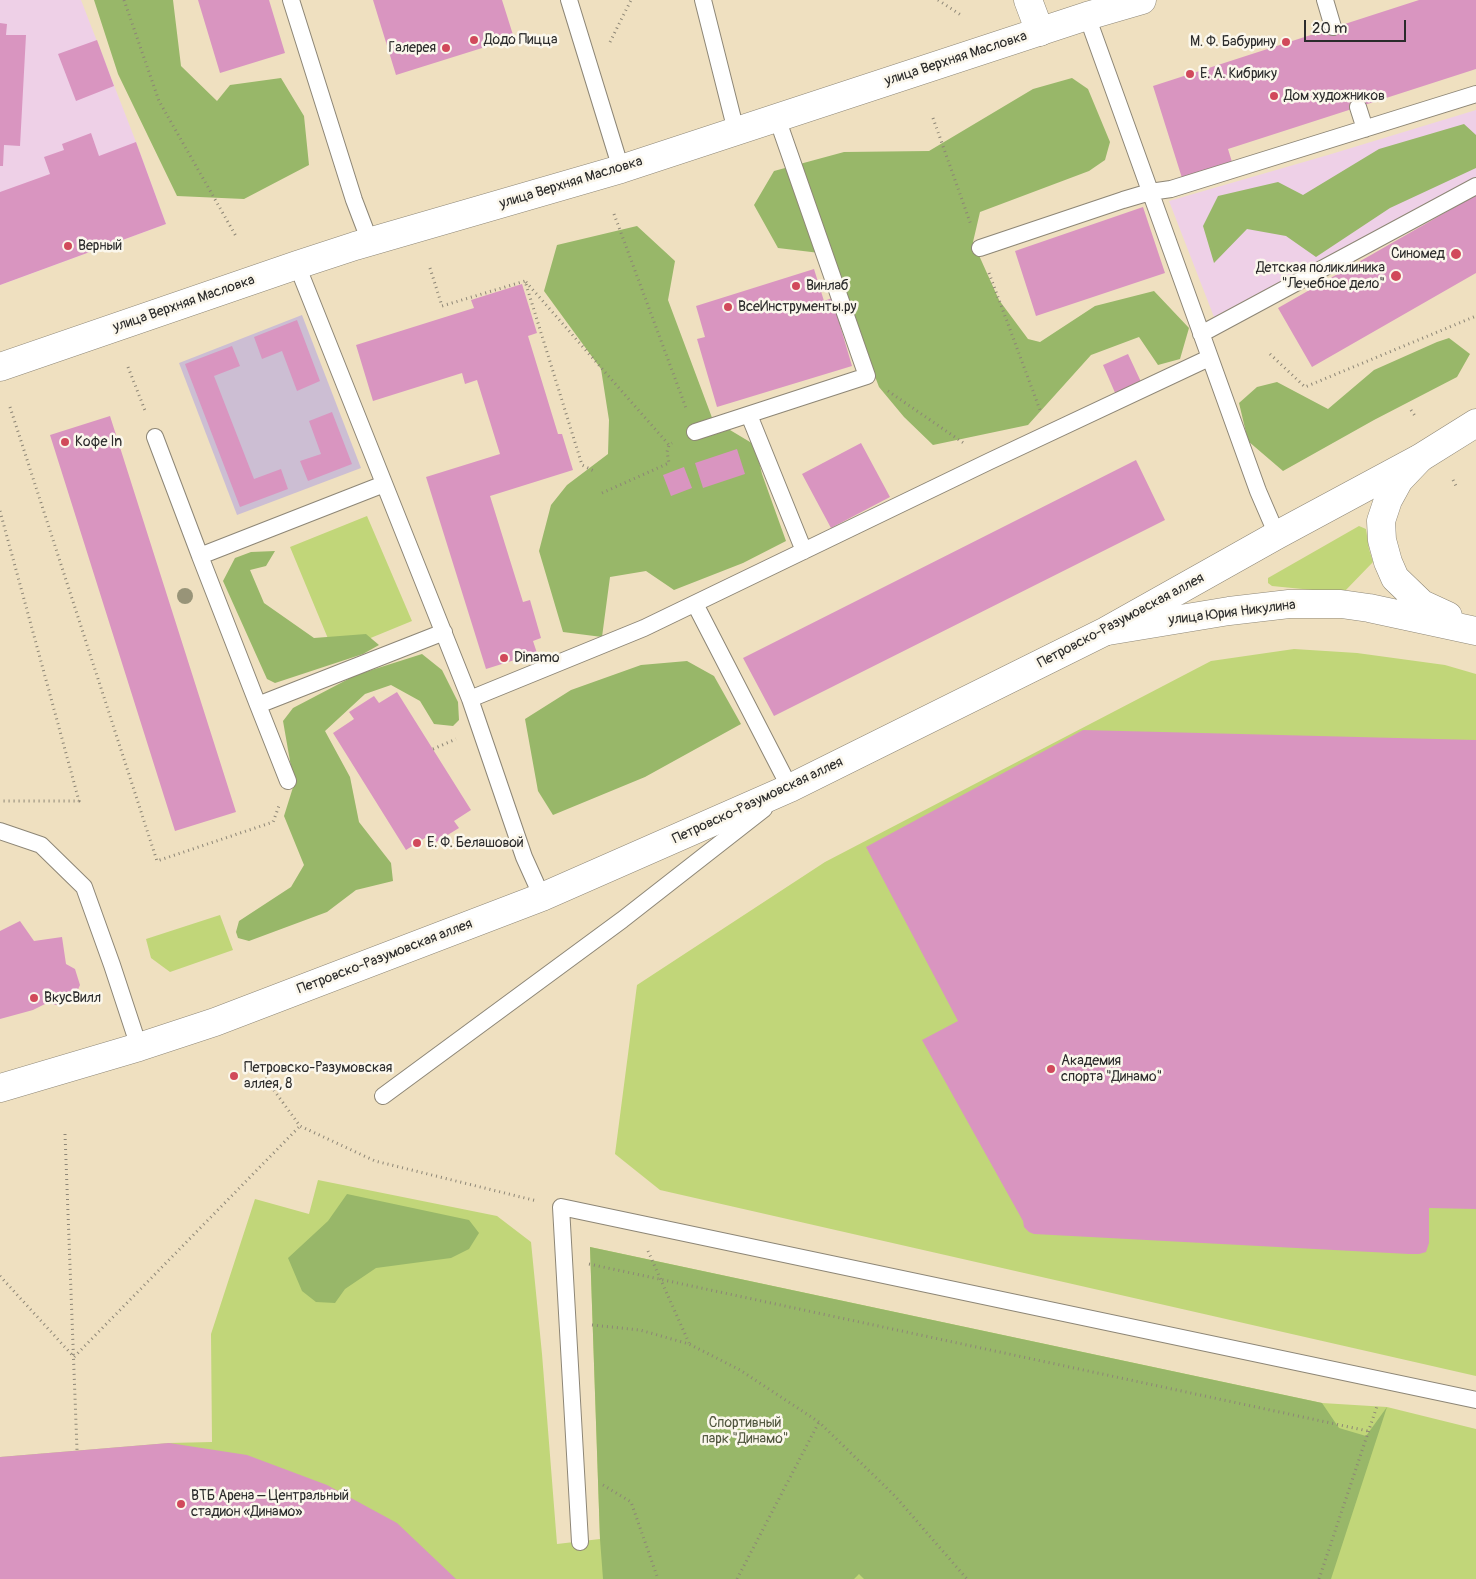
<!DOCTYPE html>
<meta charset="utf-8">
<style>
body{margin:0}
#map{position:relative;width:1476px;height:1579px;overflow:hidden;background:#efe0c0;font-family:Pangolin,sans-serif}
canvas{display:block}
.scale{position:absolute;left:1304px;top:20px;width:102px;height:22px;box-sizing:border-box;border:2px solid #2b2b2b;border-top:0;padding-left:6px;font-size:15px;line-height:18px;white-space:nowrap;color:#2b2b2b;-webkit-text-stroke:4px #fbf7ec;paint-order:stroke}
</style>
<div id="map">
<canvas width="1476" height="1579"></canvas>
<div class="scale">20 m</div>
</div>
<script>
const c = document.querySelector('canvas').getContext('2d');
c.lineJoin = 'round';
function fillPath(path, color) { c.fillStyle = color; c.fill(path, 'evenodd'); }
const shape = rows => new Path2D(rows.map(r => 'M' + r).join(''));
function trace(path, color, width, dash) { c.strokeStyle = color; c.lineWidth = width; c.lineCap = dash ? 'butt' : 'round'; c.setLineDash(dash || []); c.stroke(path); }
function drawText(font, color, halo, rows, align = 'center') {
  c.font = font + ' Pangolin,sans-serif'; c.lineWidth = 5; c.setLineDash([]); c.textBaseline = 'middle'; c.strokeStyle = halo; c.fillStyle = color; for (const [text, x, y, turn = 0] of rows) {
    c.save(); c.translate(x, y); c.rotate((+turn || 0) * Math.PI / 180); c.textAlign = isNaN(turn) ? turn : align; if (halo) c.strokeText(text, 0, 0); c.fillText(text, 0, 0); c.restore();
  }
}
fillPath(shape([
 [0,0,81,0,136,142,166,224,0,285],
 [1476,110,1476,177,1214,317,1169,201,1328,155]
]), '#eed0e7');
fillPath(shape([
 [302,315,361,468,237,515,179,363]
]), '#ccbed3');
fillPath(shape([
 [367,516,412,621,334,653,290,547],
 [1359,526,1366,529,1369,549,1373,562,1343,593,1272,586,1268,583,1268,578],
 [1294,649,1357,653,1445,665,1476,674,1476,1376,660,1190,615,1154,637,985,825,862,1211,661],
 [220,915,233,950,170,972,151,958,146,939],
 [318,1180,497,1216,531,1242,542,1354,557,1544,600,1539,590,1247,1322,1403,1387,1407,1476,1429,1476,1579,0,1579,0,1457,169,1443,212,1442,211,1334,255,1199,309,1214]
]), '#c1d679');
fillPath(shape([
 [94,0,173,0,181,66,217,101,230,85,281,78,304,116,309,165,244,199,177,196,118,74],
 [1072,78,1088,89,1110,142,1105,160,1089,171,980,212,973,242,999,300,1028,339,1040,342,1095,306,1154,291,1189,328,1180,359,1158,365,1139,337,1091,355,1028,425,933,445,904,417,879,387,828,254,778,248,754,205,774,171,844,152,929,151,1033,89],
 [1464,124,1476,135,1476,168,1390,208,1316,257,1286,236,1247,229,1214,263,1203,226,1218,196,1278,182,1303,195,1379,149],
 [637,226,675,261,668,300,714,423,730,430,755,445,762,474,786,541,743,563,674,590,646,571,610,577,602,637,563,632,539,551,551,505,567,485,608,454,609,420,601,369,544,291,557,245],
 [1449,338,1470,354,1457,377,1374,420,1283,471,1248,441,1239,403,1257,387,1277,382,1328,409,1374,370,1437,342],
 [275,551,266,566,250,570,264,603,314,638,366,634,379,645,363,654,275,683,267,679,223,581,235,558,251,552],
 [422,654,442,670,458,702,459,720,453,726,434,724,420,701,391,685,365,694,325,731,350,777,359,822,391,863,393,881,356,890,327,912,249,941,238,938,236,932,239,921,291,887,304,865,284,816,294,784,283,721,293,708,356,675],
 [687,661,714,676,741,724,645,777,553,815,538,791,525,719,571,690,641,665],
 [347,1194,469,1220,479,1233,469,1249,451,1258,376,1268,345,1289,335,1303,316,1302,302,1291,288,1258,328,1221],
 [590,1247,1322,1403,1339,1428,1366,1436,1387,1407,1331,1579,864,1579,859,1574,854,1579,603,1579,600,1539]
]), '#98b769');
fillPath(shape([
 [198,0,269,0,285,53,220,73],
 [373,0,502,0,514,38,396,75],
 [1419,0,1476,0,1476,69,1228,149,1232,162,1182,178,1153,86],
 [0,23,7,24,6,35,26,35,20,146,4,145,3,166,0,166],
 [97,40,114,86,76,101,58,54],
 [91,133,99,156,136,142,166,224,0,285,0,192,50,174,44,157,64,150,62,144],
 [1476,195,1476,273,1312,367,1278,308],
 [1143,207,1165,273,1036,316,1015,251],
 [814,269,824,301,832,298,852,366,717,407,697,339,705,337,696,306],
 [522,284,537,333,528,336,558,434,562,434,573,470,490,496,523,602,530,600,541,638,533,641,537,653,486,669,426,477,500,454,477,380,465,384,462,373,373,401,356,345,474,308,471,300],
 [297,320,320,381,297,391,282,351,262,359,254,337],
 [232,346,240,366,214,376,254,479,281,469,288,489,240,507,185,364],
 [1128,354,1142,384,1116,395,1103,365],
 [332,412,352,464,308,481,300,461,321,454,309,421],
 [110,416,236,812,175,831,50,435],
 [861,443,890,497,831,528,802,474],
 [737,449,745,474,703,488,695,463],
 [1136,460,1165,520,774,716,743,658],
 [684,467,692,488,671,496,663,475],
 [397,692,471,810,454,821,459,828,433,844,428,836,406,850,333,733,354,719,349,712,374,696,379,703],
 [1083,730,1476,740,1476,1209,1429,1208,1429,1243,1426,1252,1419,1254,1409,1254,1034,1234,1029,1232,1024,1227,1023,1221,922,1040,958,1021,866,847],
 [20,921,34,941,62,937,66,964,75,969,80,985,76,994,61,1006,47,1003,33,1010,0,1019,0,931],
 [169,1443,247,1455,327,1485,397,1523,456,1579,0,1579,0,1457]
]), '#d995c0');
const service = shape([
 [291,0,354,200,370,242],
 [569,0,621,169],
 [703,0,736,131],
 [1325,0,1333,27],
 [1087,16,1258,491,1277,535],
 [1358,107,1365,129],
 [980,248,1123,200,1150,192,1171,189,1476,94],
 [297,265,470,699,524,857,542,897],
 [1201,334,1476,186],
 [749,415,804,551],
 [695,432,867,376,777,118],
 [155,437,200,556],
 [384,484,200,556,258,705,444,632],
 [695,604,790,788,785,792],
 [470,699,644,628,990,461,1209,358],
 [258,705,288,781],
 [0,831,41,845,84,887,112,965,139,1047],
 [383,1096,622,920,764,809],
 [580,1542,561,1207,1476,1400]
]);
const minor = shape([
 [1028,0,1040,32],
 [1419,459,1399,480,1388,500,1381,521,1382,540,1388,562,1395,578,1422,604,1448,616],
 [1108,631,1229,611,1289,604,1341,604,1369,608,1476,631]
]);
const tertiary = shape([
 [0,367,297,265,355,246,621,169,1087,16,1142,0],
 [0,1088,139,1047,215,1022,542,897,790,788,1106,631,1277,535,1420,458,1476,423]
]);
trace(service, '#8d8676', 18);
trace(minor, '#8d8676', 29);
trace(tertiary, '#8d8676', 29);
trace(shape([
 [124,0,159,101,237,238],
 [938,0,961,15],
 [610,42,631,0],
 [933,118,971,225],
 [614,214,686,408],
 [430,268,442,306,525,281,582,465,596,472],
 [989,273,1040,410],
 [526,282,669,445],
 [1270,354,1305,387,1476,316],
 [128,367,146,413],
 [888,391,965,444],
 [10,407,157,861,273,822,279,806],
 [1411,410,1415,416],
 [1453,480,1457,488],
 [602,493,669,463,667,452,669,445,672,443],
 [0,511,79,801,0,801],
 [433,749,456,739],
 [265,1078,300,1126,375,1161,537,1201],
 [65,1134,77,1450],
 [648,1251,689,1343],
 [589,1264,1368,1431],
 [0,1276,74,1357,300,1126],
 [592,1325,640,1330,689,1344,740,1370,819,1422,895,1496,967,1579],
 [603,1485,631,1502,658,1579],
 [737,1579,819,1422],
 [1319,1579,1377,1406]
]), '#8d8676', 3, [1, 4]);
trace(service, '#fff', 16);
trace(minor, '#fff', 28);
trace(tertiary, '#fff', 28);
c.fillStyle = '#989478';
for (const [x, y] of [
 [185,596]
]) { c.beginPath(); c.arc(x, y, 8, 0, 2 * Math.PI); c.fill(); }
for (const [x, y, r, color] of [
 [474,40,5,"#d1495b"],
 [1286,42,5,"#d1495b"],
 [446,48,5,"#d1495b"],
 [1190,74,5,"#d1495b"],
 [1274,96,5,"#d1495b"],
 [68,246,5,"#d1495b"],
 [1456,254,6,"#d1495b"],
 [1396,276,6,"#d1495b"],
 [796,286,5,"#d1495b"],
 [728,307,5,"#d1495b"],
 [65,442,5,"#d1495b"],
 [504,658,5,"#d1495b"],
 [417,843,5,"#d1495b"],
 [34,998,5,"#d1495b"],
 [1051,1069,5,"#d1495b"],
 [234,1076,5,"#d1495b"],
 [181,1504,5,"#d1495b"]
]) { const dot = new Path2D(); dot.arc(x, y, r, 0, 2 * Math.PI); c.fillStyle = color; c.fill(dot); trace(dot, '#fbf7ec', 2); }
drawText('14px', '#2b2b2b', '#fbf7ec', [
 ["Додо Пицца",484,40],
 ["М. Ф. Бабурину",1276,42,"right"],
 ["Галерея",436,48,"right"],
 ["Е. А. Кибрику",1200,74],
 ["Дом художников",1284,96],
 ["Верный",78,246],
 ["Синомед",1445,254,"right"],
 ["Детская поликлиника",1385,268,"right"],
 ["\"Лечебное дело\"",1385,284,"right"],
 ["Винлаб",806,286],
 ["ВсеИнструменты.ру",738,307],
 ["Кофе In",75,442],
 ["Dinamo",514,658],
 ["Е. Ф. Белашовой",427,843],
 ["ВкусВилл",44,998],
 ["Академия",1061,1061],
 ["спорта \"Динамо\"",1061,1077],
 ["Петровско-Разумовская",244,1068],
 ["аллея, 8",244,1084],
 ["ВТБ Арена – Центральный",191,1496],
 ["стадион «Динамо»",191,1512]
], 'left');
drawText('14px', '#2b2b2b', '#fbf7ec', [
 ["улица Верхняя Масловка",956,59,-18],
 ["улица Верхняя Масловка",571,183,-17],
 ["улица Верхняя Масловка",184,304,-19],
 ["улица Юрия Никулина",1232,613,-7],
 ["Петровско-Разумовская аллея",1121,621,-28],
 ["Петровско-Разумовская аллея",758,801,-25],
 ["Петровско-Разумовская аллея",385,957,-21]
]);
drawText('14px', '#50563e', '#fbf7ec', [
 ["Спортивный",745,1423],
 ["парк \"Динамо\"",745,1439]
]);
</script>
